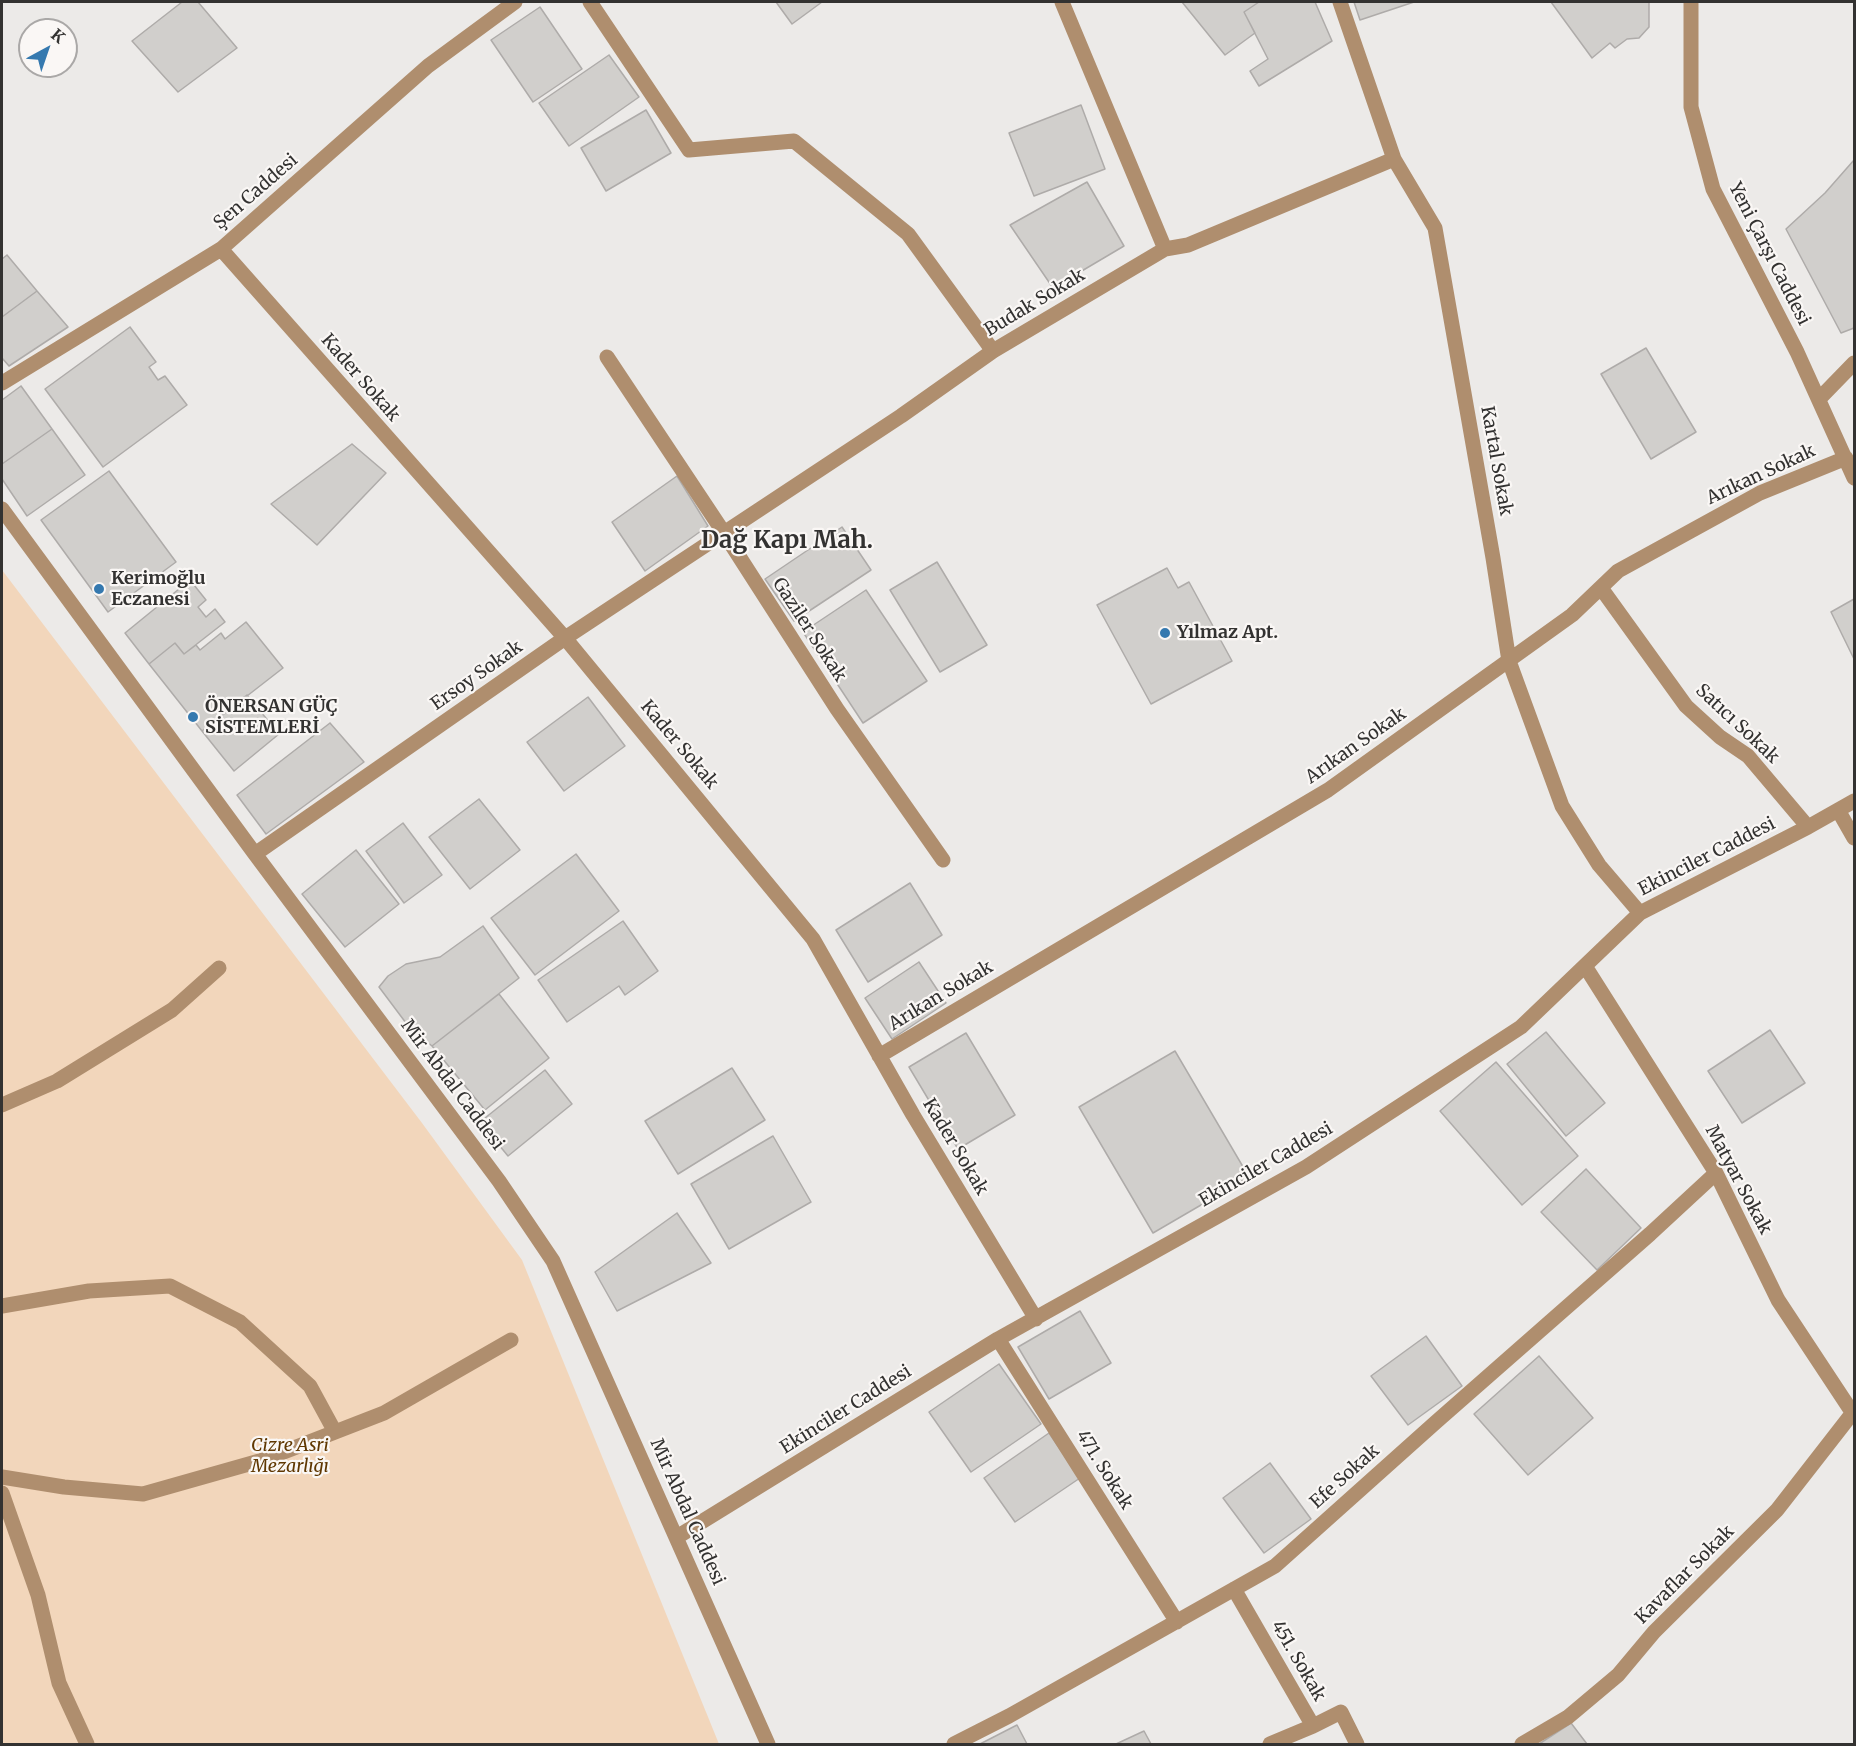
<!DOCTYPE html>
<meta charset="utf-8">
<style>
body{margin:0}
#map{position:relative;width:1856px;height:1746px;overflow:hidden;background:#eceae8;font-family:Merriweather,serif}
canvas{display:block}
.frame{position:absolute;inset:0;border:3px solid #333231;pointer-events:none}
.north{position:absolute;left:18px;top:18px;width:60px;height:60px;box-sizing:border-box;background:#faf7f5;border:2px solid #aaa8a7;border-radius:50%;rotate:40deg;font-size:16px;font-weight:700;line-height:24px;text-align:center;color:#333231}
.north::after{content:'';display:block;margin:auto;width:21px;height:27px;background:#3579af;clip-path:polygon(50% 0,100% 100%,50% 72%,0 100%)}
</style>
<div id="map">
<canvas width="1856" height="1746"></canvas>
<div class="frame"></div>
<div class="north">K</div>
</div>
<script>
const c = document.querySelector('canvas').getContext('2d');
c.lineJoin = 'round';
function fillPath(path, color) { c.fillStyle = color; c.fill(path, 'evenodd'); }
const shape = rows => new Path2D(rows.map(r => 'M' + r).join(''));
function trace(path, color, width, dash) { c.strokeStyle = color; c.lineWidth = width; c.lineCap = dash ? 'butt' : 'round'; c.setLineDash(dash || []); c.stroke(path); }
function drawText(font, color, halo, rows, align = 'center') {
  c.font = font + ' Merriweather,serif'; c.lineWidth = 4.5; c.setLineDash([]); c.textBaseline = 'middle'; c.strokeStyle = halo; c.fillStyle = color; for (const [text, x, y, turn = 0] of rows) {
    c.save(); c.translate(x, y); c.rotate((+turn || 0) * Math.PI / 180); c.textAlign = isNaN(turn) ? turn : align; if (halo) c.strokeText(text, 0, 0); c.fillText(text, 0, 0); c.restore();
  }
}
fillPath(shape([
 [2,570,422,1123,522,1260,719,1744,2,1744]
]), '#f2d6bb');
const building = shape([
 [182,2,198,2,237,48,178,92,132,41,182,2],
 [776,2,822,2,792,24,776,2],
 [1182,2,1259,2,1244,12,1255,33,1225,55,1182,2],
 [1259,2,1315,2,1332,41,1259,86,1250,71,1268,59,1244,12,1259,2],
 [1354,2,1414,2,1360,20,1354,2],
 [1551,2,1649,2,1649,27,1639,38,1627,39,1615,48,1610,43,1592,58,1551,2],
 [540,7,582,69,533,102,491,40,540,7],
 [609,55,639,97,569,146,539,103,609,55],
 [1081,105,1105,169,1034,196,1009,133,1081,105],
 [646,110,671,153,606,191,581,148,646,110],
 [1854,160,1854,328,1841,333,1786,229,1825,193,1854,160],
 [1087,182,1124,246,1053,288,1010,225,1087,182],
 [7,255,37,291,2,317,2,259,7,255],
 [37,291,68,327,9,366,2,358,2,317,37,291],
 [130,327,156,362,149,367,158,380,165,376,187,405,103,467,45,389,130,327],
 [1646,348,1696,432,1651,459,1601,374,1646,348],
 [21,386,52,429,2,464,2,400,21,386],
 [52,429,85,475,27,516,2,479,2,464,52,429],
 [352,444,386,473,317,545,271,504,352,444],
 [109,471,176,562,108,612,41,520,109,471],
 [677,476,708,526,645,571,612,522,677,476],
 [842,527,871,570,794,621,765,579,842,527],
 [937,562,987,645,940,672,890,590,937,562],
 [1167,568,1178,588,1189,582,1232,661,1151,704,1097,605,1167,568],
 [190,580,206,600,198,607,206,617,215,609,225,622,184,654,175,643,149,664,125,633,190,580],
 [866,590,927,681,863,723,803,632,866,590],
 [1854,599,1854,659,1831,612,1854,599],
 [246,622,283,668,202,731,149,664,175,643,184,654,196,645,200,650,221,633,225,639,246,622],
 [247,695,279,734,234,771,202,731,247,695],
 [588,697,625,746,564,791,527,742,588,697],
 [330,723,364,762,266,834,237,795,330,723],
 [479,799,520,850,470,889,429,837,479,799],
 [403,823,442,875,404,903,366,851,403,823],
 [356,850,399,904,345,947,302,894,356,850],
 [576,854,619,911,535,975,491,918,576,854],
 [910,883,942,935,868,982,836,930,910,883],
 [623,921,658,971,625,995,619,986,567,1022,538,980,623,921],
 [483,926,519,978,432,1046,409,1027,379,987,388,976,406,964,440,957,483,926],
 [919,962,946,1003,892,1039,865,998,919,962],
 [499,994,549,1058,485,1110,432,1046,499,994],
 [1770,1030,1805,1083,1742,1123,1708,1071,1770,1030],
 [1546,1032,1605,1103,1566,1136,1507,1064,1546,1032],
 [966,1033,1015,1115,958,1149,909,1067,966,1033],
 [1175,1051,1249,1177,1153,1233,1079,1107,1175,1051],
 [1496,1062,1578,1156,1522,1205,1440,1111,1496,1062],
 [732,1068,765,1120,678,1174,645,1121,732,1068],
 [545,1070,572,1104,508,1156,480,1122,545,1070],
 [773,1136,811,1202,729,1249,691,1184,773,1136],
 [1586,1169,1641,1228,1597,1270,1541,1212,1586,1169],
 [677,1213,711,1263,617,1311,595,1272,677,1213],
 [1080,1311,1111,1363,1049,1399,1018,1347,1080,1311],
 [1426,1336,1462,1386,1408,1425,1371,1376,1426,1336],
 [1539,1356,1593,1418,1528,1475,1474,1414,1539,1356],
 [999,1364,1041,1424,971,1472,929,1412,999,1364],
 [1049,1433,1080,1478,1015,1522,984,1478,1049,1433],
 [1270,1463,1311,1519,1264,1553,1223,1498,1270,1463],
 [1571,1723,1587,1744,1539,1744,1571,1723],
 [1017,1725,1027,1744,980,1744,1017,1725],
 [1144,1731,1151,1744,1116,1744,1144,1731]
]);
fillPath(building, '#d1cfcc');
trace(building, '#aeaba9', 1.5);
trace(shape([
 [590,2,689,150,794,141,908,234,993,351],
 [1062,2,1165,249],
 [1340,2,1394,159,1435,228,1493,558,1509,661,1562,806,1599,865,1640,913],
 [1691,2,1691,107,1713,189,1797,352,1854,478],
 [221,249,565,638,813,939,913,1115,1036,1319],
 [607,357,724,533,837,709,943,860],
 [2,383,221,249,428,66,515,2],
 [1819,399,1854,363],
 [2,509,255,854,499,1181,553,1261,768,1744],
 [1601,588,1686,706,1720,737,1748,756,1808,827],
 [1838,810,1854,838],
 [255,854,565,638,901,416,993,351,1165,249,1188,245,1394,159],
 [1585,966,1716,1173,1778,1300,1854,1415],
 [879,1056,1328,790,1572,615,1618,571,1760,493,1846,458],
 [2,1105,57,1081,172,1010,219,968],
 [2,1306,89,1291,170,1286,240,1322,310,1386,335,1432],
 [998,1339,1177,1622],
 [2,1477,64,1487,143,1494,263,1460,384,1413,511,1340],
 [2,1493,38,1595,59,1683,87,1744],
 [677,1537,998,1339,1306,1167,1521,1027,1640,913,1808,827,1854,801],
 [1234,1589,1313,1726,1341,1712,1357,1744],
 [954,1744,1009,1716,1275,1566,1436,1422,1650,1234,1716,1173],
 [1270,1744,1313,1726],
 [1522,1744,1568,1717,1618,1675,1654,1632,1777,1510,1854,1411]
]), '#af8e6e', 15);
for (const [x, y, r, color] of [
 [99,589,6,"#3579af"],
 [1165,633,6,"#3579af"],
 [193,717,6,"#3579af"]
]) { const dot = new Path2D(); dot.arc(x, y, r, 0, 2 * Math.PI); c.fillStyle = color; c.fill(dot); trace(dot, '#faf7f5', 2); }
drawText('18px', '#333231', '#faf7f5', [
 ["Şen Caddesi",256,192,-41],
 ["Yeni Çarşı Caddesi",1769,254,63],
 ["Budak Sokak",1035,303,-31],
 ["Kader Sokak",360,378,49],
 ["Kartal Sokak",1496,461,80],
 ["Arıkan Sokak",1761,475,-25],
 ["Gaziler Sokak",809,630,57],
 ["Ersoy Sokak",477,676,-35],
 ["Satıcı Sokak",1737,724,43],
 ["Kader Sokak",679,745,50],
 ["Arıkan Sokak",1356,746,-35],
 ["Ekinciler Caddesi",1707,857,-27],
 ["Arıkan Sokak",941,996,-31],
 ["Mir Abdal Caddesi",452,1085,53],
 ["Kader Sokak",955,1147,59],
 ["Ekinciler Caddesi",1266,1165,-30],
 ["Matyar Sokak",1738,1180,62],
 ["Ekinciler Caddesi",846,1410,-32],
 ["471. Sokak",1104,1470,58],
 ["Efe Sokak",1345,1477,-42],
 ["Mir Abdal Caddesi",687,1512,66],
 ["Kavaflar Sokak",1685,1575,-45],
 ["451. Sokak",1298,1661,60]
]);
drawText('bold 18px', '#333231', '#faf7f5', [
 ["Kerimoğlu",111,579],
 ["Eczanesi",111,600],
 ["Yılmaz Apt.",1177,633],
 ["ÖNERSAN GÜÇ",205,707],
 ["SİSTEMLERİ",205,728]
], 'left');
drawText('italic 18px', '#5f3701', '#faf7f5', [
 ["Cizre Asri",290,1446],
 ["Mezarlığı",290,1467]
]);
drawText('bold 24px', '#333231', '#faf7f5', [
 ["Dağ Kapı Mah.",787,541]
]);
</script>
